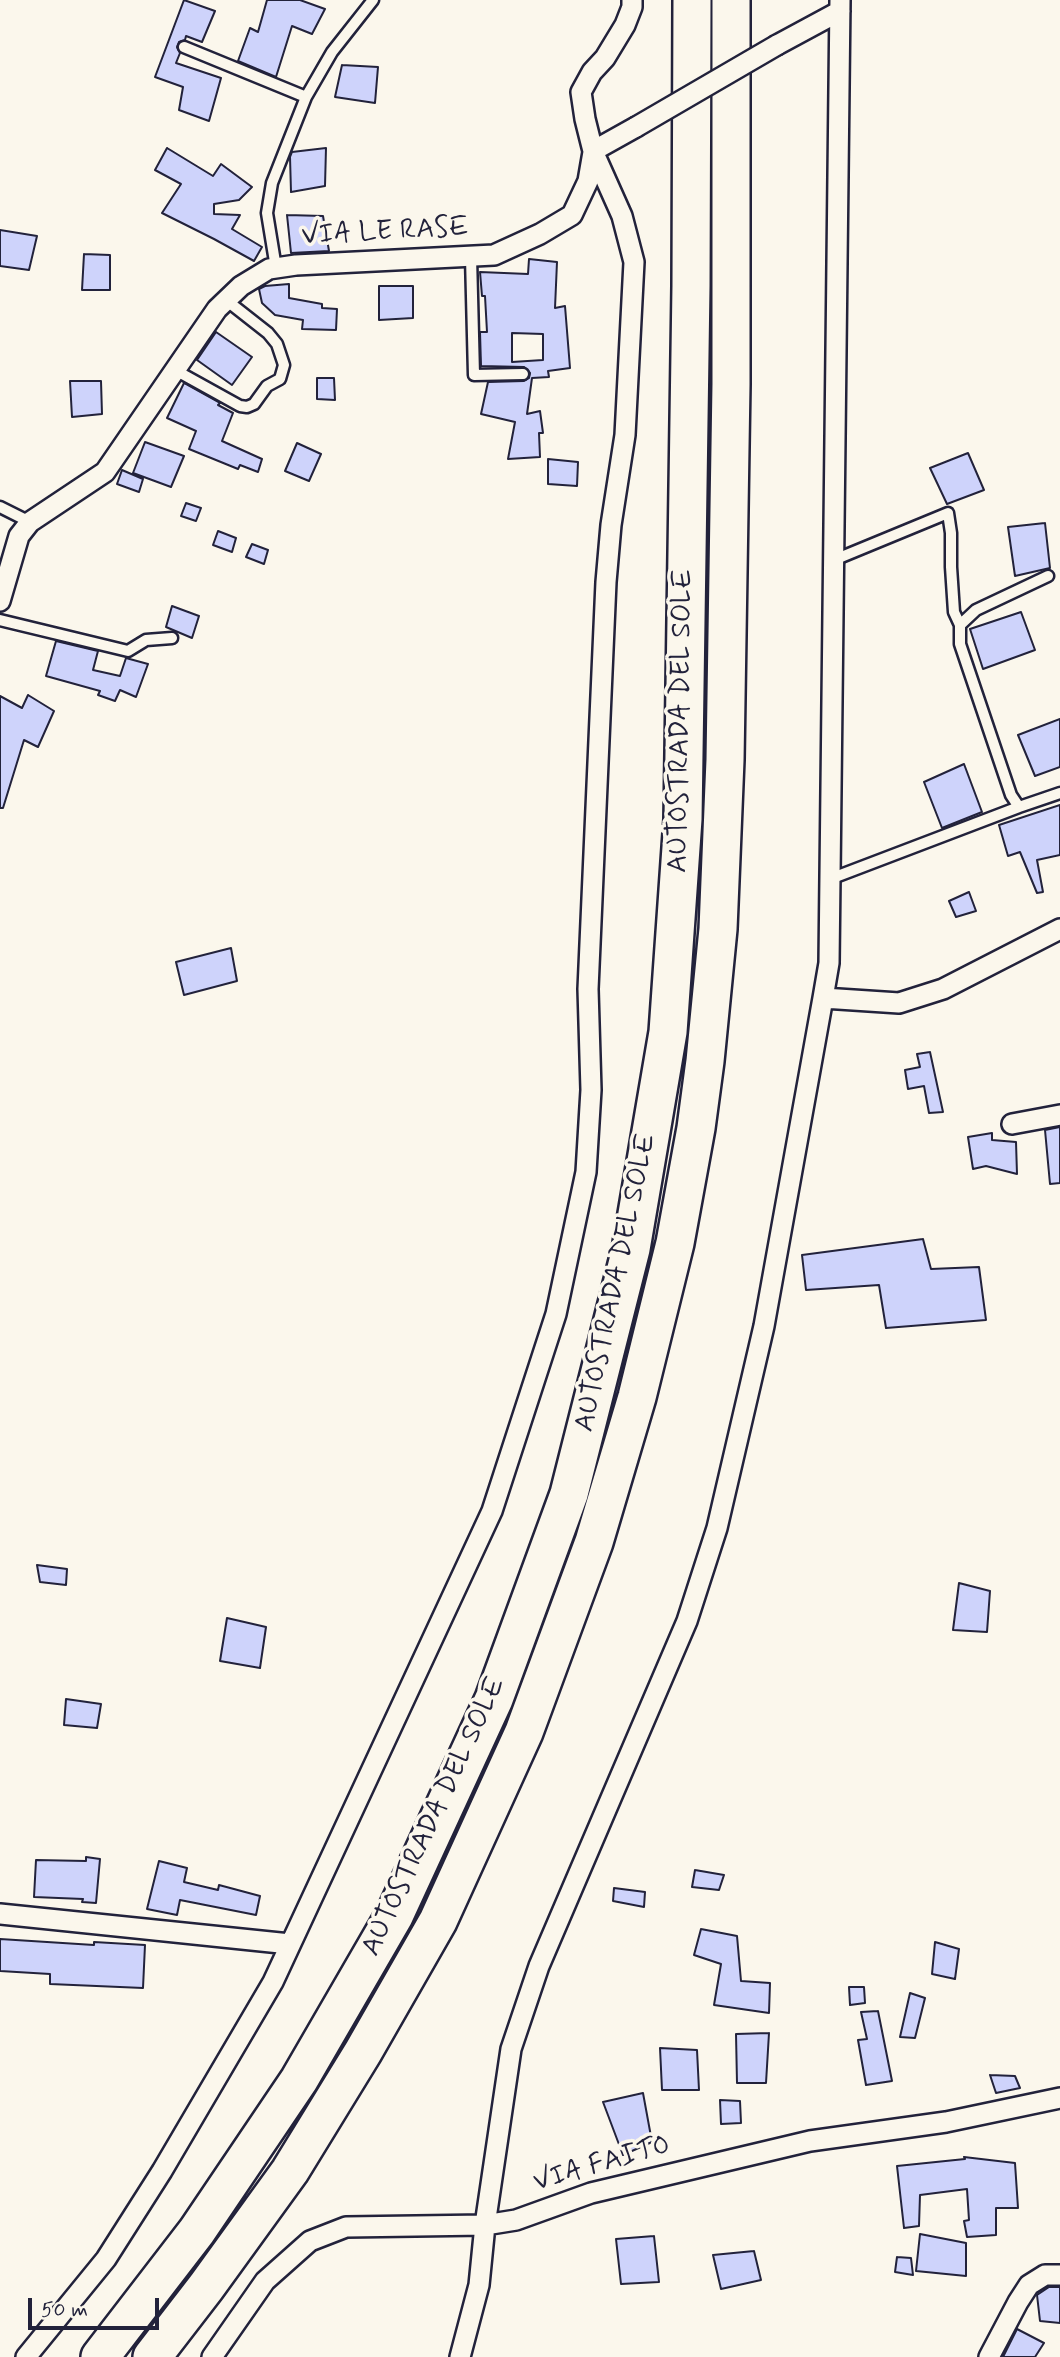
<!DOCTYPE html>
<style>
body{margin:0}
#map{position:relative;width:1060px;height:2357px;overflow:hidden;background:#fbf7ec;font-family:Mynerve,sans-serif}
canvas{display:block}
.scale{position:absolute;left:28px;top:2298px;width:131px;height:32px;box-sizing:border-box;border:4px solid #22223b;border-top:0;padding-left:9px;font-size:21px;line-height:24px;white-space:nowrap;color:#22223b;-webkit-text-stroke:5px #fbf7ec;paint-order:stroke}
</style>
<div id="map">
<canvas width="1060" height="2357"></canvas>
<div class="scale">50 m</div>
</div>
<script>
const c = document.querySelector('canvas').getContext('2d');
c.lineJoin = 'round';
function fillPath(path, color) { c.fillStyle = color; c.fill(path, 'evenodd'); }
const shape = rows => new Path2D(rows.map(r => 'M' + r).join(''));
function trace(path, color, width, dash) { c.strokeStyle = color; c.lineWidth = width; c.lineCap = dash ? 'butt' : 'round'; c.setLineDash(dash || []); c.stroke(path); }
function drawText(font, color, halo, rows, align = 'center') {
  c.font = font + ' Mynerve,sans-serif'; c.lineWidth = 7; c.setLineDash([]); c.textBaseline = 'middle'; c.strokeStyle = halo; c.fillStyle = color; for (const [text, x, y, turn = 0] of rows) {
    c.save(); c.translate(x, y); c.rotate((+turn || 0) * Math.PI / 180); c.textAlign = isNaN(turn) ? turn : align; if (halo) c.strokeText(text, 0, 0); c.fillText(text, 0, 0); c.restore();
  }
}
const building = shape([
 [184,0,215,11,202,42,186,36,185,40,179,42,177,47,180,53,176,63,221,78,209,121,179,110,183,87,155,77,184,0],
 [267,0,300,0,325,9,312,34,292,26,276,77,238,61,250,28,258,32,267,0],
 [342,65,378,67,375,103,335,97,342,65],
 [167,148,213,176,221,164,252,187,239,200,214,204,214,214,240,215,232,229,262,247,254,261,214,239,162,213,181,184,155,170,167,148],
 [326,148,325,186,291,192,290,157,292,152,326,148],
 [287,215,323,216,329,251,291,253,287,215],
 [0,230,37,236,29,270,0,266,0,230],
 [84,254,110,255,110,290,82,290,84,254],
 [529,259,557,262,555,308,565,306,570,368,548,371,549,377,532,378,527,414,540,411,543,433,539,433,540,457,508,459,515,422,481,414,488,382,524,381,529,378,530,373,524,367,481,366,480,332,487,332,485,296,482,296,480,272,528,274,529,259],
 [512,333,543,334,543,360,512,362,512,333],
 [289,284,289,298,322,304,322,308,337,309,336,330,302,329,303,320,275,315,262,303,259,289,265,286,289,284],
 [379,286,413,286,413,318,379,320,379,286],
 [216,332,252,357,232,385,197,360,216,332],
 [317,378,334,378,335,400,317,399,317,378],
 [70,381,101,381,102,414,72,417,70,381],
 [184,383,220,403,218,405,233,413,222,441,262,459,258,472,240,465,238,469,189,449,196,431,167,418,184,383],
 [145,442,184,456,171,487,133,473,145,442],
 [297,443,321,454,309,481,285,471,297,443],
 [968,453,984,490,947,504,930,468,968,453],
 [548,459,578,462,577,486,548,484,548,459],
 [122,470,143,479,139,492,117,484,122,470],
 [186,503,201,508,196,521,181,516,186,503],
 [1045,523,1050,568,1015,576,1008,527,1045,523],
 [218,531,236,538,232,552,213,545,218,531],
 [252,544,268,550,264,564,246,557,252,544],
 [172,606,199,616,192,638,166,627,172,606],
 [1021,612,1035,650,983,669,970,629,1021,612],
 [56,641,98,651,93,670,120,676,126,658,148,664,136,697,120,690,115,701,98,695,100,691,46,676,56,641],
 [28,695,54,711,38,747,24,740,3,808,0,808,0,696,22,708,28,695],
 [1060,719,1060,767,1035,776,1018,735,1060,719],
 [964,764,982,812,942,828,924,782,964,764],
 [1060,805,1060,855,1037,860,1043,892,1037,893,1020,852,1008,856,999,825,1060,805],
 [969,892,976,911,956,917,949,901,969,892],
 [231,948,237,981,184,995,176,962,231,948],
 [930,1052,943,1112,929,1113,924,1086,908,1089,905,1070,920,1067,917,1054,930,1052],
 [1060,1127,1060,1183,1050,1184,1045,1130,1060,1127],
 [992,1133,992,1140,1016,1142,1017,1174,986,1166,973,1169,968,1137,992,1133],
 [923,1239,931,1269,979,1267,986,1320,886,1328,879,1285,806,1290,802,1255,923,1239],
 [37,1565,67,1569,66,1585,40,1582,37,1565],
 [959,1583,990,1591,987,1632,953,1630,959,1583],
 [227,1618,266,1627,260,1668,220,1661,227,1618],
 [66,1699,101,1704,97,1728,64,1725,66,1699],
 [86,1857,100,1859,96,1903,82,1902,83,1899,34,1897,36,1860,86,1861,86,1857],
 [159,1861,187,1868,184,1882,218,1890,219,1885,260,1896,256,1915,180,1900,177,1915,147,1909,159,1861],
 [695,1870,724,1875,719,1890,692,1887,695,1870],
 [614,1888,645,1892,644,1907,613,1901,614,1888],
 [701,1929,737,1936,741,1981,770,1983,769,2013,714,2005,721,1964,694,1955,701,1929],
 [0,1939,94,1945,94,1942,145,1945,143,1988,50,1984,50,1974,0,1971,0,1939],
 [935,1942,959,1949,955,1979,932,1974,935,1942],
 [849,1987,864,1987,865,2003,850,2005,849,1987],
 [910,1993,925,1998,915,2038,900,2037,910,1993],
 [878,2011,892,2081,866,2085,858,2040,867,2039,861,2012,878,2011],
 [769,2033,766,2083,737,2083,736,2034,769,2033],
 [660,2048,697,2050,699,2090,662,2090,660,2048],
 [990,2075,1015,2076,1020,2088,996,2093,990,2075],
 [643,2093,652,2142,623,2155,603,2102,643,2093],
 [720,2100,740,2101,741,2123,721,2124,720,2100],
 [964,2157,1015,2163,1018,2208,996,2208,996,2235,967,2237,964,2221,969,2220,967,2189,920,2195,919,2226,904,2228,897,2166,965,2159,964,2157],
 [920,2234,966,2243,966,2276,916,2271,920,2234],
 [654,2236,659,2282,621,2284,616,2239,654,2236],
 [754,2251,761,2280,721,2289,713,2255,754,2251],
 [897,2257,911,2258,913,2275,895,2272,897,2257],
 [1049,2287,1060,2287,1060,2323,1040,2321,1037,2295,1049,2287],
 [1017,2329,1044,2343,1035,2357,1003,2357,1017,2329]
]);
fillPath(building, '#ced3fb');
trace(building, '#22223b', 2);
const service = shape([
 [184,47,306,97],
 [471,257,474,375,523,374],
 [276,268,267,213,272,183,306,97,332,52,373,0],
 [175,370,240,406,247,407,254,404,267,386,280,379,284,365,277,344,268,333,226,300],
 [0,507,30,522],
 [834,560,948,513,951,533,951,567,954,612,960,625],
 [1048,576,976,610,960,625,960,644,1011,795,1019,807,1060,793],
 [0,620,128,651,146,640,172,638],
 [830,879,1019,807]
]);
const minor = shape([
 [777,45,840,11],
 [593,151,636,127],
 [0,601,19,536,30,522,105,472,217,309,241,286,269,269,296,265,494,255,540,234,572,215,588,181,593,152],
 [823,998,899,1003,943,989,1060,929],
 [1012,1124,1060,1115],
 [0,1914,290,1944],
 [26,2357,106,2259,162,2171,273,1982,492,1511,556,1314,586,1172,591,1090,588,989,606,582,611,525,625,435,634,262,622,216,593,151,585,119,581,92,592,72,605,58,625,25,632,7,632,0],
 [212,2357,265,2281,310,2241,346,2227,485,2225,516,2220,591,2193,810,2141,946,2122,1060,2098],
 [460,2357,479,2285,485,2225,511,2049,539,1966,687,1621,717,1528,764,1326,823,998,829,963,840,0],
 [989,2357,1018,2302,1029,2285,1045,2275,1060,2275]
]);
const motorway = shape([
 [100,2357,197,2231,299,2080,394,1916,494,1699,569,1494,631,1249,668,1032,683,819,691,286,692,0],
 [152,2357,206,2287,290,2171,363,2052,438,1921,524,1732,594,1542,637,1397,675,1243,696,1128,705,1061,718,929,725,760,731,384,731,0]
]);
trace(service, '#22223b', 15);
trace(minor, '#22223b', 24);
trace(motorway, '#22223b', 42);
trace(service, '#fbf7ec', 10);
trace(minor, '#fbf7ec', 19);
trace(motorway, '#fbf7ec', 37);
const minorBridge = shape([
 [636,127,777,45]
]);
trace(minorBridge, '#22223b', 24, []);
trace(minorBridge, '#fbf7ec', 19);
drawText('28px', '#22223b', '#fbf7ec', [
 ["VIA LE RASE",385,233,-3],
 ["AUTOSTRADA DEL SOLE",682,721,-89],
 ["AUTOSTRADA DEL SOLE",617,1283,-78],
 ["AUTOSTRADA DEL SOLE",435,1817,-65],
 ["VIA FAITO",602,2165,-16]
]);
</script>
